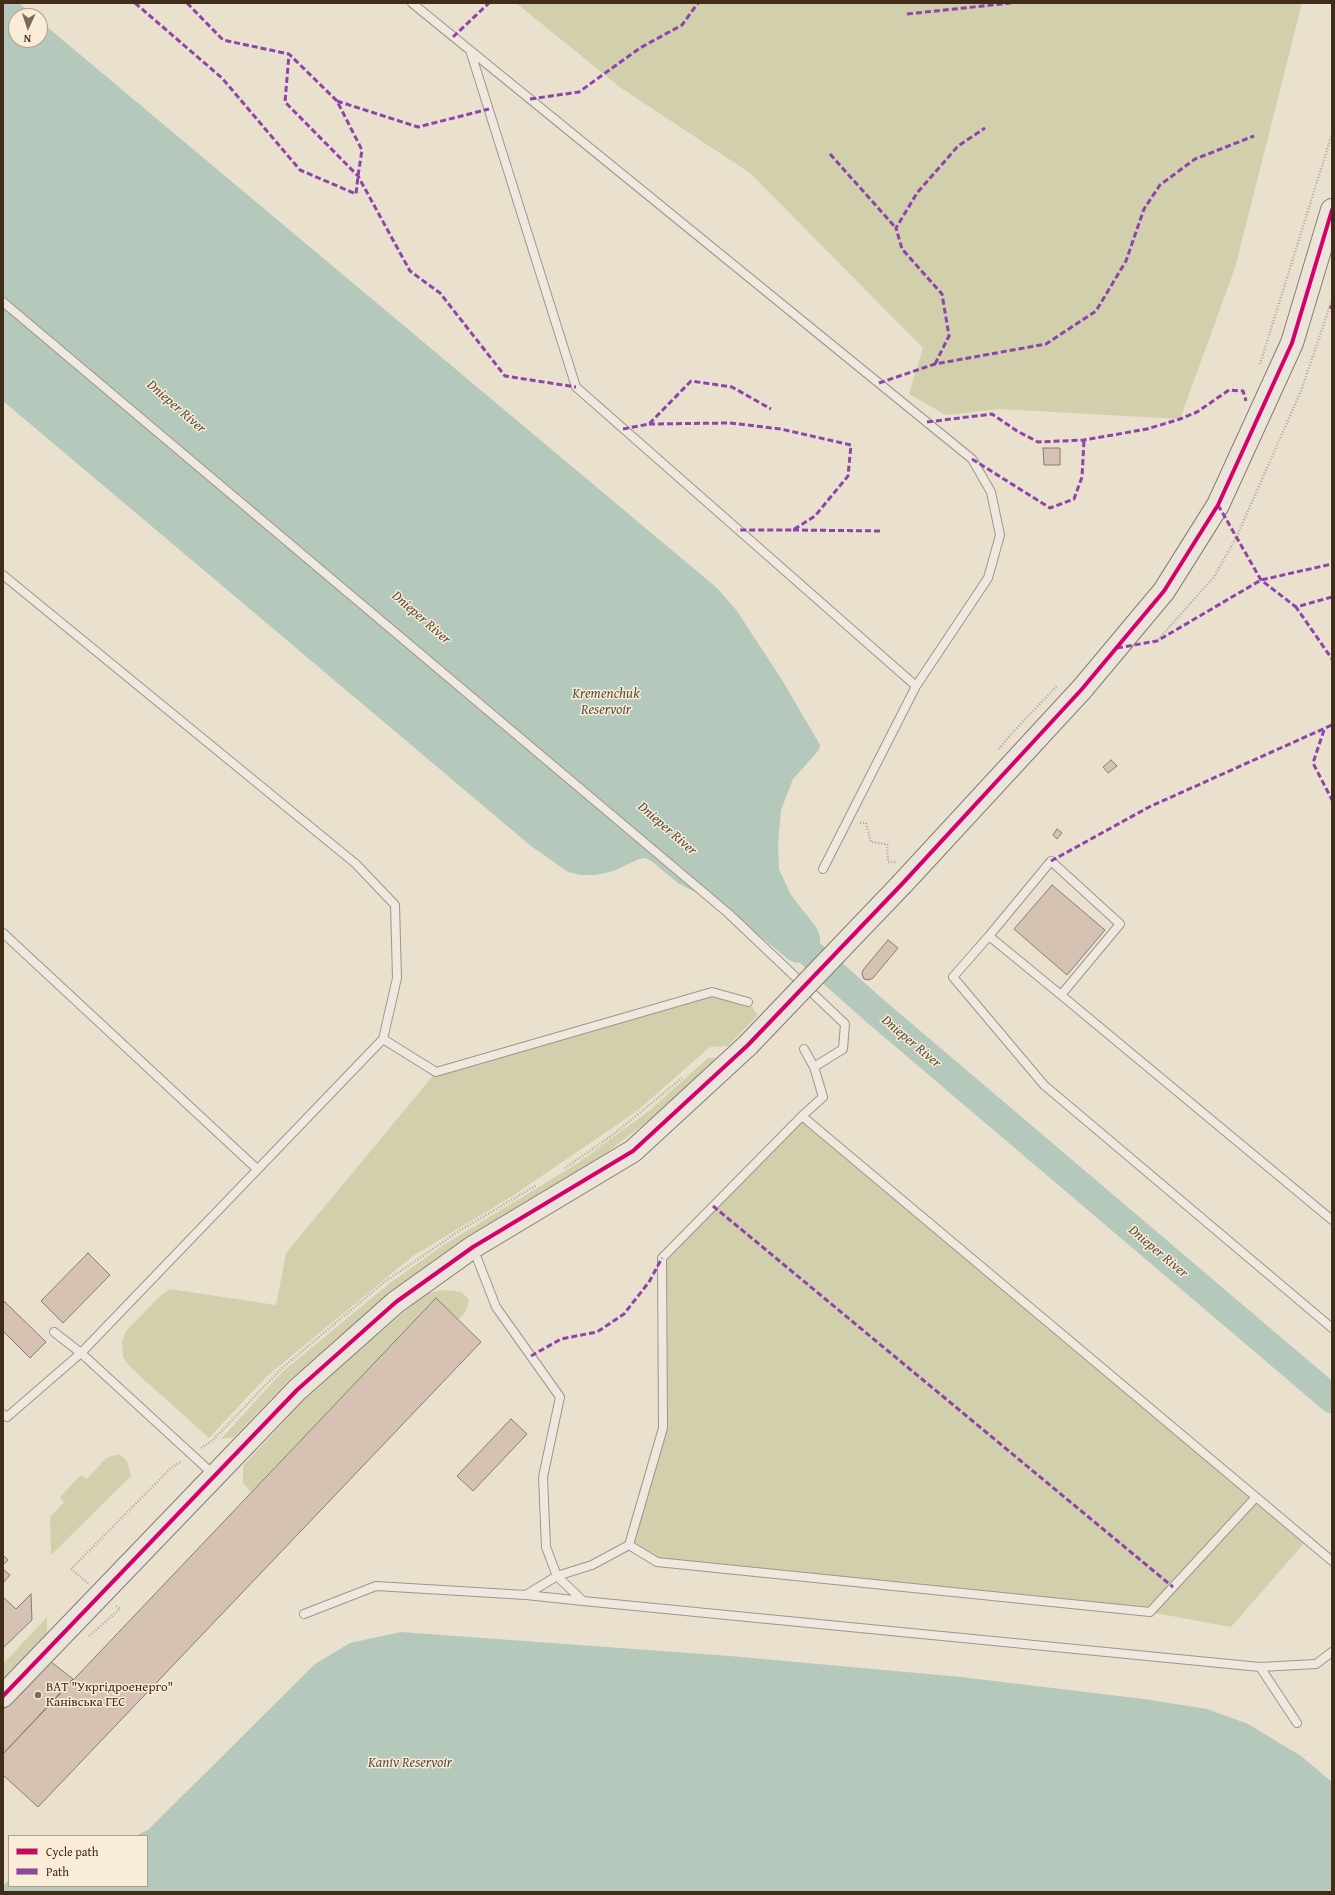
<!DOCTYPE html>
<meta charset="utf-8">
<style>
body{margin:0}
#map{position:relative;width:1335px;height:1895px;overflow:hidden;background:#eae0ce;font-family:"Gentium Book Plus",serif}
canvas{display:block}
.frame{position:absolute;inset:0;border:4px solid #412b19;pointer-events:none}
.legend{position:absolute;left:8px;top:1835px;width:140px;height:52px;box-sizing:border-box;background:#faedd7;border:1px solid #b09f8b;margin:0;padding:5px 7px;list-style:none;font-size:12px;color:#412b19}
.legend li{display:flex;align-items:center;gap:8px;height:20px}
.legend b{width:20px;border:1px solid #b09f8b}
.north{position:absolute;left:8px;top:8px;width:40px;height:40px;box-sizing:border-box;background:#faedd7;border:1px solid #b09f8b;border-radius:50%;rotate:183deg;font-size:11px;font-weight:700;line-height:16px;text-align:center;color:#412b19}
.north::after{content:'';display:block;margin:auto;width:14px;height:18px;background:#7c6a58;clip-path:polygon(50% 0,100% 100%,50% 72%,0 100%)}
</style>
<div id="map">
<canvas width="1335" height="1895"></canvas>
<div class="frame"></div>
<ul class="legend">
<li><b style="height:5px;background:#d6006c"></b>Cycle path</li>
<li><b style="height:5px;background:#8e44ad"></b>Path</li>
</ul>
<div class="north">N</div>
</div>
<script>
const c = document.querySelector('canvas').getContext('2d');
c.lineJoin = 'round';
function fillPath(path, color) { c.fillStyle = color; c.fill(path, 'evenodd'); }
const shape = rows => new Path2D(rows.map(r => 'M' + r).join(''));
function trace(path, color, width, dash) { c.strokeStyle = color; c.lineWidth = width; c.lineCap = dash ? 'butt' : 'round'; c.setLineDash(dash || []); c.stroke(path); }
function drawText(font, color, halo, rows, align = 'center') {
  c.font = font + ' "Gentium Book Plus",serif'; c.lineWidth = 3; c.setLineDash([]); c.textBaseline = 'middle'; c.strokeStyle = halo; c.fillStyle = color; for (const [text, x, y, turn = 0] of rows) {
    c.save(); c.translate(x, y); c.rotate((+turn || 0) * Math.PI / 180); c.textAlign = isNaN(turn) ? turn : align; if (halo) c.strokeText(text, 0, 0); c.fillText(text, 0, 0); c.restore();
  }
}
fillPath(shape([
 [516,3,1302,3,1235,268,1180,419,999,409,946,415,909,394,923,348,750,173,621,88],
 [712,992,748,1002,758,1015,728,1046,710,1047,637,1111,514,1195,413,1256,267,1376,209,1438,130,1367,123,1357,122,1342,126,1331,161,1295,170,1289,276,1305,286,1253,436,1072],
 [708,1058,716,1058,673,1102,580,1173,447,1254,382,1299,287,1382,234,1437,221,1439,282,1372,390,1283,442,1246,578,1163,650,1110],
 [802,1116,1307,1540,1231,1627,1150,1612,657,1562,629,1545,663,1428,662,1258],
 [444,1290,461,1292,469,1299,466,1311,458,1320,435,1299,251,1492,243,1483,243,1466,301,1403,361,1349,425,1294],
 [119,1454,127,1461,131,1476,51,1555,50,1517,64,1502,60,1497,81,1475,87,1479,106,1458],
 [47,1617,47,1639,3,1685,3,1664]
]), '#d2d0ac');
fillPath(shape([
 [3,3,19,3,34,16,16,16,16,40,40,40,40,21,717,588,737,611,782,680,820,745,819,750,793,779,781,810,778,844,779,869,791,895,816,927,820,936,820,945,806,961,796,963,789,960,727,909,678,883,650,860,644,858,639,859,613,871,596,875,581,875,568,872,531,846,3,401],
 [401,1632,730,1656,961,1677,1144,1699,1207,1709,1248,1724,1301,1756,1332,1748,1332,1892,3,1892,3,1886,9,1880,9,1886,147,1886,147,1836,135,1836,148,1830,315,1664,350,1643]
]), '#b4c8bc');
fillPath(shape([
 [1332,1748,1332,1782,1301,1756]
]), '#eae0ce');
trace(shape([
 [783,929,874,1010,1332,1399]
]), '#b4c8bc', 28);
const building = shape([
 [1043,448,1060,448,1060,465,1044,465,1043,448],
 [1111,760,1117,766,1108,773,1103,767,1111,760],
 [1057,829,1062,833,1057,839,1053,835,1057,829],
 [1052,885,1105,930,1067,975,1014,929,1052,885],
 [888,940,898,948,873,978,869,980,864,979,862,974,863,970,888,940],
 [88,1253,110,1275,63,1323,41,1301,88,1253],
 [436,1298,481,1342,38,1807,3,1775,3,1754,436,1298],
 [5,1302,46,1342,30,1358,3,1331,3,1304,5,1302],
 [511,1419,527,1434,473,1491,457,1476,511,1419],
 [3,1555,8,1560,3,1565,3,1555],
 [3,1569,10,1575,3,1583,3,1569],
 [31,1594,32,1620,3,1648,3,1597,16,1609,31,1594],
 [50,1661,73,1679,3,1754,3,1710,50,1661]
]);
fillPath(building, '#d5c2b2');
trace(building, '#867d72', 1);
const lane = shape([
 [412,3,972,459,991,492,1000,535,988,578,916,686,823,869],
 [470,50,576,387,916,686],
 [3,302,728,913,845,1024,843,1049,814,1067],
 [3,575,356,864,395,905,397,978,383,1039,81,1353,214,1475],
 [3,933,257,1169],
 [989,936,953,977,1044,1085,1332,1328],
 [1061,995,1120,924,1051,861,989,936,1061,995,1332,1220],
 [383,1039,436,1072,712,992,748,1002],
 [802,1116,823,1097,814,1067,804,1049],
 [473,1248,496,1307,560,1397,543,1477,546,1547,557,1576,583,1601,1260,1667,1316,1664,1332,1652],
 [3,1414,7,1417,81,1353,54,1332],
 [1256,1497,1150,1612,657,1562,629,1545,663,1428,662,1258,802,1116,1256,1497,1332,1561],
 [526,1595,583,1601],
 [304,1614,376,1586,526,1595,557,1576,592,1565,629,1545],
 [1260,1667,1297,1723]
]);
const primary = shape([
 [902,884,1082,689,1164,591,1218,505,1292,343,1332,210],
 [3,1696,297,1390,396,1302,473,1247,633,1151,748,1045]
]);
trace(lane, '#9e9689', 10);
trace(primary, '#867d72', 24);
trace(shape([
 [1260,364,1332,134],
 [1157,641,1214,577,1237,536,1301,391,1332,300],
 [999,749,1012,733,1057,686],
 [860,823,866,823,871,842,887,844,888,862,896,862],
 [565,1168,614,1134,682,1078],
 [201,1448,213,1440,281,1369,383,1283,459,1231,537,1185],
 [88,1583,71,1569,171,1468,182,1461],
 [89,1636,120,1609,115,1605]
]), '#aea89f', 2.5, [1, 2]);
trace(lane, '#eee8df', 8);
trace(primary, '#ebe4da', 22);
const primaryBridge = shape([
 [748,1045,902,884]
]);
trace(primaryBridge, '#867d72', 24, []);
trace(primaryBridge, '#ebe4da', 22);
trace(shape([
 [135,3,222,78,300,170,356,194,358,176,362,150,337,101,289,54,285,102,358,176,410,271,440,293,505,376,576,387],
 [187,3,223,40,289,54],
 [907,14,1011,3],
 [453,37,489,3],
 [530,99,579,92,640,48,682,25,698,3],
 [337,101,418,127,489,109],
 [830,154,896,228],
 [1330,306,1332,308],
 [935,364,949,336,942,294,902,249,896,228,917,193,958,146,985,128],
 [879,383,935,364,1046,344,1096,311,1126,261,1144,209,1160,185,1195,159,1254,136],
 [927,422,992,414,1017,431,1038,442,1084,440,1147,429,1180,419,1197,412,1229,390,1243,391,1246,401],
 [649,424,730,423,781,429,851,445,848,476,815,516,793,530,737,530],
 [623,429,649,424,691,381,732,387,771,409],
 [972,459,1050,508,1074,499,1082,477,1084,440],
 [1218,505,1261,580,1296,607],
 [793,530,883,531],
 [1332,597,1296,607,1332,659],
 [1117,648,1157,641,1261,580,1332,564],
 [1324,730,1313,763,1332,800],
 [1051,861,1149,807,1332,725],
 [713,1206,1173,1587],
 [531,1356,561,1339,597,1332,624,1314,649,1282,662,1258]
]), '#8e44ad', 3, [6, 3]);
trace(shape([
 [3,1696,297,1390,396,1302,473,1247,633,1151,748,1045,902,884,1082,689,1164,591,1218,505,1292,343,1332,210]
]), '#d6006c', 4);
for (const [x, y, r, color] of [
 [38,1695,4,"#7c6a58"]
]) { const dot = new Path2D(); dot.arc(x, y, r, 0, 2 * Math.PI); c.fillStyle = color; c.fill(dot); trace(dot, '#faedd7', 1.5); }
drawText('13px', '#412b19', '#faedd7', [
 ["ВАТ \"Укргідроенерго\"",46,1688],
 ["Канівська ГЕС",46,1703]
], 'left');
drawText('italic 14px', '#585040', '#faedd7', [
 ["Dnieper River",176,407,41],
 ["Dnieper River",421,618,41],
 ["Kremenchuk",606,694],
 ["Reservoir",606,710],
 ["Dnieper River",667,829,41],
 ["Dnieper River",911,1042,40],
 ["Dnieper River",1158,1252,40],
 ["Kaniv Reservoir",410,1763]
]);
</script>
